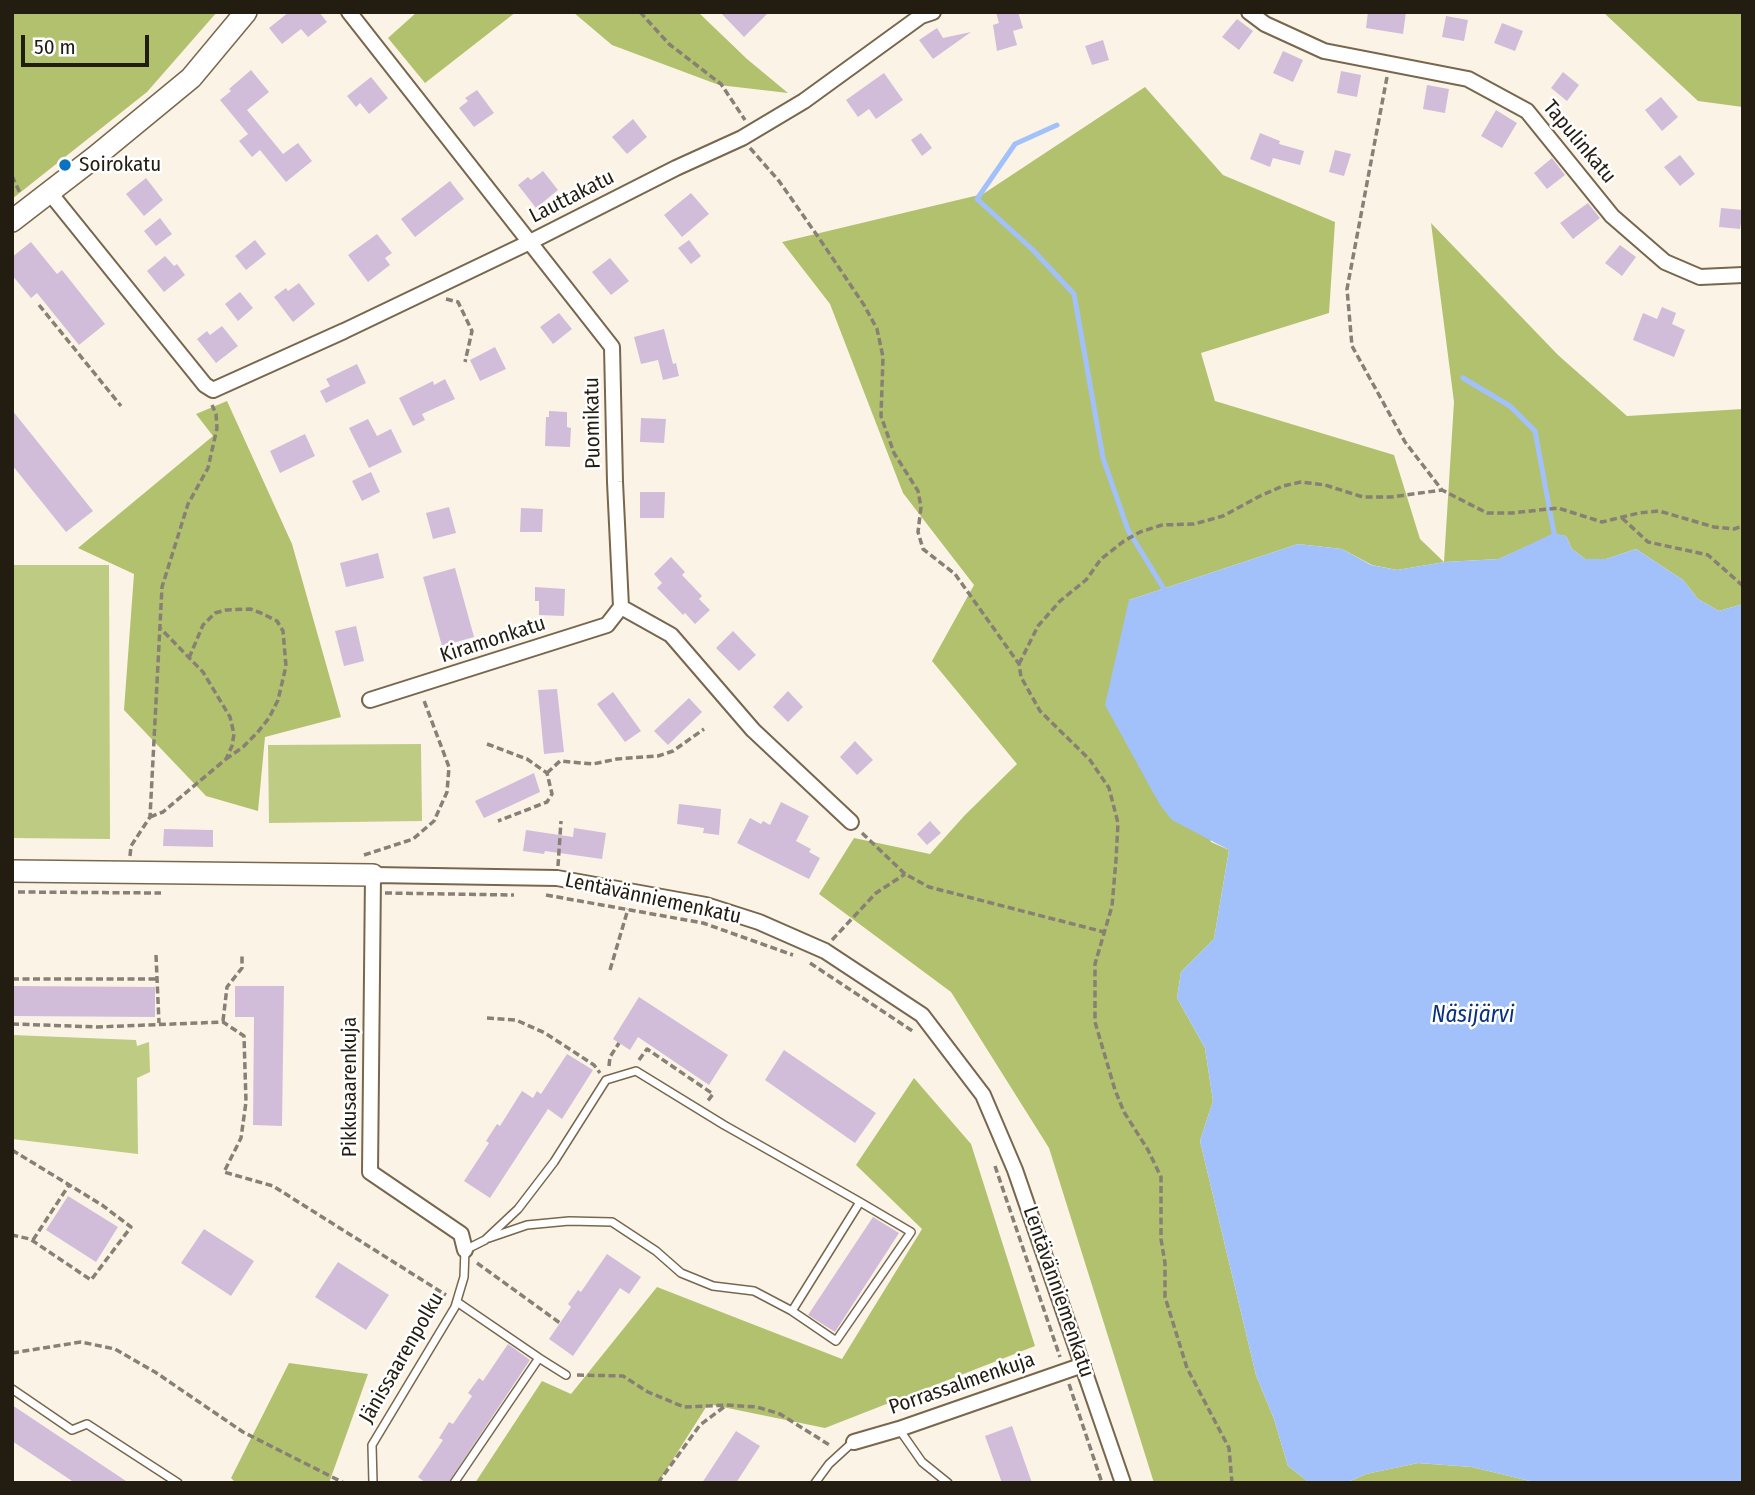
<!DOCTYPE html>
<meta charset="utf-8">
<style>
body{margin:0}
#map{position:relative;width:1755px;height:1495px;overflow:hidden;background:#fcf3e7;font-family:"Fira Sans Condensed",sans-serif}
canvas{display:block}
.frame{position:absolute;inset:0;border:14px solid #231c11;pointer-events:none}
.scale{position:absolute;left:21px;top:35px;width:128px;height:32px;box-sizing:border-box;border:4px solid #231c11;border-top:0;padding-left:9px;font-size:21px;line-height:24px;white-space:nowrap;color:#231c11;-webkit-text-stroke:5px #fff;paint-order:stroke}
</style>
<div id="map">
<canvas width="1755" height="1495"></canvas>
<div class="frame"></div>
<div class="scale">50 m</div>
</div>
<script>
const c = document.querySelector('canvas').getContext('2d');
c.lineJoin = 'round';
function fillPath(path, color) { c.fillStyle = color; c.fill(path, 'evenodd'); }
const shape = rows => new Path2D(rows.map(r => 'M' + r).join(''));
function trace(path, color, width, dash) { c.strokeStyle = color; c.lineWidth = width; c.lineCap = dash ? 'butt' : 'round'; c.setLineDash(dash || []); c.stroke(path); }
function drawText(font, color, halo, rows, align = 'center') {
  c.font = font + ' "Fira Sans Condensed",sans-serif'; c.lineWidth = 5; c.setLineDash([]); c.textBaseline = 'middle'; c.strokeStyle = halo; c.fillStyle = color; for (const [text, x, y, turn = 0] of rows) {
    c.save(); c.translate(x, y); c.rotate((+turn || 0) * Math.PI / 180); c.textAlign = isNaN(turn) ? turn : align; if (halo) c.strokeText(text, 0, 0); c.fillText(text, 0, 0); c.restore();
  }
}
fillPath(shape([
 [12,565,109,565,110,839,12,838],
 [421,744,422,821,269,823,268,745],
 [12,1035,136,1040,137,1046,149,1042,150,1072,137,1078,138,1154,12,1139]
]), '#becb82');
fillPath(shape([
 [12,12,217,12,147,92,12,199],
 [417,12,516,12,425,83,388,38],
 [573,12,698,12,747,59,788,93,719,85,612,45],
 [1603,12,1743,12,1743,107,1698,101],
 [1145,87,1223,175,1335,222,1329,313,1201,353,1215,401,1394,455,1420,539,1444,562,1454,402,1431,223,1558,355,1627,416,1743,409,1743,604,1719,611,1698,599,1683,580,1636,549,1606,559,1585,559,1572,549,1566,536,1554,534,1499,559,1445,562,1397,570,1372,565,1342,549,1298,544,1129,600,1211,842,1229,850,1214,939,1181,972,1177,998,1205,1048,1213,1101,1200,1141,1256,1375,1274,1419,1288,1466,1310,1483,1154,1483,1049,1148,951,992,819,894,854,838,930,854,965,815,1017,764,932,661,974,585,903,493,830,304,782,242,983,194],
 [227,401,292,544,341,717,265,737,258,811,206,796,124,710,134,574,78,548,213,436,196,414],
 [914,1078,971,1144,1035,1346,825,1428,708,1404,658,1483,475,1483,542,1381,571,1394,657,1287,842,1359,922,1229,856,1165],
 [289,1363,368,1374,329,1483,236,1483,231,1478],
 [1418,1463,1472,1467,1538,1483,1346,1483,1366,1474]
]), '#b2c16d');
fillPath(shape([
 [1554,533,1566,536,1572,549,1585,559,1606,559,1636,549,1683,580,1698,599,1719,611,1743,604,1743,1483,1538,1483,1472,1467,1418,1463,1366,1474,1346,1483,1310,1483,1288,1466,1274,1419,1256,1375,1200,1141,1213,1101,1205,1048,1177,998,1181,972,1214,939,1229,850,1172,820,1160,805,1105,705,1129,600,1298,544,1342,549,1371,565,1397,570,1445,562,1499,559]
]), '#a2c1fa');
trace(shape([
 [1057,125,1015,144,977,199,1032,249,1074,294,1103,458,1128,530,1164,589],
 [1463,378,1510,406,1535,431,1554,533]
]), '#a2c1fa', 5);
fillPath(shape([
 [289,12,319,12,327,22,308,37,301,29,282,44,269,28],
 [720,12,769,12,744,37],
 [996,12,1018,12,1023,28,1013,31,1017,45,997,51,993,25,999,23],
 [1368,12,1406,12,1403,34,1366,28],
 [1446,16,1468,20,1464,41,1442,37],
 [1237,19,1253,31,1239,50,1222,37],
 [1502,23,1523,31,1515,51,1494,43],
 [937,28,943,38,971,32,933,59,919,40],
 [1103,40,1109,60,1092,65,1085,46],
 [1283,51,1303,60,1293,82,1273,73],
 [251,70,269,92,247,110,283,154,298,143,312,161,286,182,260,150,252,157,239,141,248,134,220,100,231,91,229,89],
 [1341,71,1361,75,1357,97,1337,93],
 [1563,72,1579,85,1567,101,1551,88],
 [884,73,903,100,876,119,869,109,858,117,846,100],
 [371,77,388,98,369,114,360,103,356,107,347,96],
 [1427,85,1449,89,1445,113,1423,109],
 [477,90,494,113,474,127,459,108,468,101,465,98],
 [1661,97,1678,117,1662,131,1645,110],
 [1496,110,1517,123,1502,148,1481,136],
 [633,119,647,137,627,154,612,137],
 [921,133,932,148,922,156,911,140],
 [1260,133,1280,141,1279,144,1304,151,1300,165,1273,158,1270,167,1250,159],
 [1335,150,1351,154,1344,176,1329,172],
 [1680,155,1695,174,1680,186,1664,167],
 [1552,158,1565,175,1547,189,1534,173],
 [543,171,558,190,536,208,518,185,528,177,531,180],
 [146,178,163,200,144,216,126,194],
 [450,181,464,199,415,237,401,219],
 [691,193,709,214,682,237,664,215],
 [1588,203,1600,218,1573,239,1560,223],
 [1721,208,1743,210,1740,229,1719,227],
 [160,218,172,234,156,246,144,231],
 [377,234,392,253,385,258,390,265,368,282,348,255],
 [255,240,266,254,246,270,235,256],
 [689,240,701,256,691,264,678,248],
 [31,242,57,274,62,270,105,324,79,345,37,293,31,298,12,275,12,257],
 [1620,245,1636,257,1622,276,1605,263],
 [165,256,174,266,177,264,185,275,164,292,147,271],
 [610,258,629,281,611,295,592,272],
 [299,283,315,304,293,322,274,297,286,288,288,291],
 [240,292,253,308,238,321,225,304],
 [1662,307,1676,313,1672,324,1685,330,1674,357,1633,340,1643,313,1657,319],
 [559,313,572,329,553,344,540,327],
 [222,326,238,346,216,363,197,339,207,331,210,335],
 [664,329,673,364,676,363,679,376,663,380,658,360,641,364,634,337],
 [495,347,506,369,480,381,470,360],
 [357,364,366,383,326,403,320,391,330,386,326,379],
 [445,379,455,399,422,414,425,420,413,426,399,398,433,381,434,385],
 [12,410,93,511,66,532,12,465],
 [549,411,567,412,567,427,571,428,570,447,545,446,546,417,549,417],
 [641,418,666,419,664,443,640,442],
 [368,419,377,436,391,429,402,452,369,468,349,428],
 [305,434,315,456,280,473,270,451],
 [371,472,380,492,362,501,352,481],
 [640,492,665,492,664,518,640,518],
 [449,507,456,533,433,539,426,513],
 [521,508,543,509,542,532,520,532],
 [378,553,384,578,346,587,340,563],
 [671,557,685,572,682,575,702,596,699,599,710,610,695,624,685,613,683,615,657,588,662,583,654,574],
 [455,568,474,637,442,646,423,577],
 [535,587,565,589,564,616,539,615,539,601,535,601],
 [356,626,364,661,344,666,335,631],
 [733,631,756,655,739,671,716,648],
 [557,689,564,752,544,754,538,690],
 [788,691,803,707,788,722,773,707],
 [613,692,641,731,625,742,597,704],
 [689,698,702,712,668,745,654,731],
 [855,741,873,760,857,775,840,757],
 [534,773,540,792,484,818,475,801],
 [781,802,809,816,796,841,811,849,809,852,820,858,809,879,737,843,750,818,761,824,763,821,770,825],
 [679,804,721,809,719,835,703,833,704,828,677,824],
 [930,821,941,833,927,845,917,834],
 [574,828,606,833,602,859,545,851,544,854,523,851,526,830,573,837],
 [164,829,213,830,213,847,163,846],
 [12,986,155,987,155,1017,12,1016],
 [235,986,284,986,282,1126,253,1125,254,1017,235,1017],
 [639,997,728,1055,709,1085,638,1037,630,1050,613,1039],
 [784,1050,876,1113,855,1143,765,1080],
 [567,1054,593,1070,562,1119,548,1109,490,1198,464,1181,489,1143,486,1141,497,1124,500,1126,522,1091,533,1098,537,1091,541,1094],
 [68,1196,118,1227,96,1262,46,1230],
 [873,1217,899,1233,835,1332,808,1315],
 [204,1229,254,1261,231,1296,181,1263],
 [607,1254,641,1277,629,1294,620,1288,573,1356,549,1339,571,1307,568,1304,578,1290,581,1292],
 [338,1262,389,1295,366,1330,315,1297],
 [508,1344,530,1360,448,1483,426,1483,418,1477,443,1440,439,1438,449,1422,453,1424,472,1396,468,1393,479,1378,483,1381],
 [12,1405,129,1483,75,1483,12,1441],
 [1012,1426,1032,1483,1002,1483,985,1436],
 [736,1431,760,1446,736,1483,702,1483]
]), '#d1bdd9');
const lane = shape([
 [489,1238,527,1225,569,1221,612,1222,656,1251,681,1273,713,1286,754,1291,792,1311],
 [457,1302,539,1358],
 [12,1389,72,1430,87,1424,178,1483],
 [899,1429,922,1462,948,1483],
 [373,1483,372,1445,455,1307,464,1277,465,1250,485,1240,518,1209,554,1162,606,1080,636,1071,724,1125,823,1181,860,1202,911,1232,836,1341,792,1311,860,1202],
 [454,1483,539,1358,566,1375],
 [815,1483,829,1464,853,1442]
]);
const street = shape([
 [349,12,612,347,615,482,621,607,671,635,753,730,851,822],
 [1249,12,1265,24,1324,51,1468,79,1527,111,1612,216,1665,262,1700,277,1743,275],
 [50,193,205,385,213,390,344,331,530,242,676,168,742,138,804,101,921,16,933,12],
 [370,700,607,625,621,607],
 [465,1250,461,1234,370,1172,373,875,557,878,706,905,759,922,825,951,922,1015,983,1095,1015,1170,1123,1483],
 [854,1442,899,1429,1083,1365]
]);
const secondary = shape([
 [12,221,95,157,191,78,246,12],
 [12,871,373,875]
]);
trace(lane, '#79674d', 10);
trace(street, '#79674d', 18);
trace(secondary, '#79674d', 24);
trace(shape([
 [640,12,669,44,721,84,745,120],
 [1387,77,1347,289,1352,346,1405,442,1442,490,1487,513,1512,513,1558,508,1602,522,1639,513,1659,511,1714,527,1734,529,1743,526],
 [750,148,779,181,821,241,864,305,877,329,883,357,881,416,894,453,918,491,921,507,918,532,923,549,955,574,1019,664,1021,677,1040,711,1090,760,1109,788,1118,823,1116,860,1112,906,1095,964,1095,1022,1115,1090,1124,1112,1148,1150,1161,1177,1161,1239,1165,1263,1165,1297,1187,1368,1229,1448,1232,1483],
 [12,176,20,193],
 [446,299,458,302,472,331,465,362],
 [39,305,121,406],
 [1622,518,1648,542,1708,555,1743,586],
 [189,658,203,625,215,613,226,610,250,609,261,613,277,621,283,631,286,666,278,700,269,718,257,733,243,747,226,759],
 [1019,664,1038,626,1060,601,1086,580,1101,559,1124,541,1140,532,1162,525,1194,524,1223,516,1260,496,1283,486,1301,482,1325,485,1363,497,1391,497,1442,490],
 [487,744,527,759,547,773,552,794,547,802,498,821],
 [547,773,560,761,593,764,617,759,658,756,673,751,704,729],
 [150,817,163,812,226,759,232,746,234,734,230,717,203,672,161,629],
 [862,833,905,874,929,887,1104,932],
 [364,855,413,839,434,821,447,792,449,767,423,698],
 [130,856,131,846,150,817,162,587,188,504,208,468,217,428,216,414,212,405],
 [558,866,561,821],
 [18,892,161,893],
 [385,893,514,895],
 [546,895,703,923,793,955],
 [832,940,876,893,905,874],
 [156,955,159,1023],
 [810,963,914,1032],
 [610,970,628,909],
 [12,979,157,979],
 [487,1018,516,1020,545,1033,594,1065,600,1073],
 [223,1021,227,987,242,968,242,955],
 [12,1024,97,1027,223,1022,244,1036,246,1102,241,1138,224,1172,273,1186,446,1295],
 [639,1060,647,1049,713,1094,706,1103],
 [609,1066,610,1057,619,1043],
 [12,1150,102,1205,131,1227,91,1280,30,1239,12,1235],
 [995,1166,1060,1357],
 [33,1240,69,1185],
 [477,1263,560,1323],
 [12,1353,81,1342,115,1349,155,1372,243,1432,344,1483],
 [577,1375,623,1376,648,1392,684,1407,726,1405,757,1407,780,1414,831,1446],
 [1069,1384,1102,1483],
 [658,1483,700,1425,724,1407]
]), '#888075', 3.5, [7, 3.5]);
trace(lane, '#fff', 7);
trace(street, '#fff', 14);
trace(secondary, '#fff', 21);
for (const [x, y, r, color] of [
 [65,165,7,"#0b73be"]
]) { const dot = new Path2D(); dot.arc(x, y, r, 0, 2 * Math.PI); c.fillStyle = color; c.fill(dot); trace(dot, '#fff', 2.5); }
drawText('21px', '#231c11', '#fff', [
 ["Tapulinkatu",1579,142,50],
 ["Lauttakatu",572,197,-27],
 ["Puomikatu",593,423,-91],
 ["Kiramonkatu",493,640,-18],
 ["Lentävänniemenkatu",653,899,12],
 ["Pikkusaarenkuja",350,1087,-90],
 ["Lentävänniemenkatu",1058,1292,71],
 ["Jänissaarenpolku",402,1358,-60],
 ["Porrassalmenkuja",962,1384,-19]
]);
drawText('21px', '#231c11', '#fff', [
 ["Soirokatu",79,165]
], 'left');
drawText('italic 23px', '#09307f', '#fff', [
 ["Näsijärvi",1473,1016]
]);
</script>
